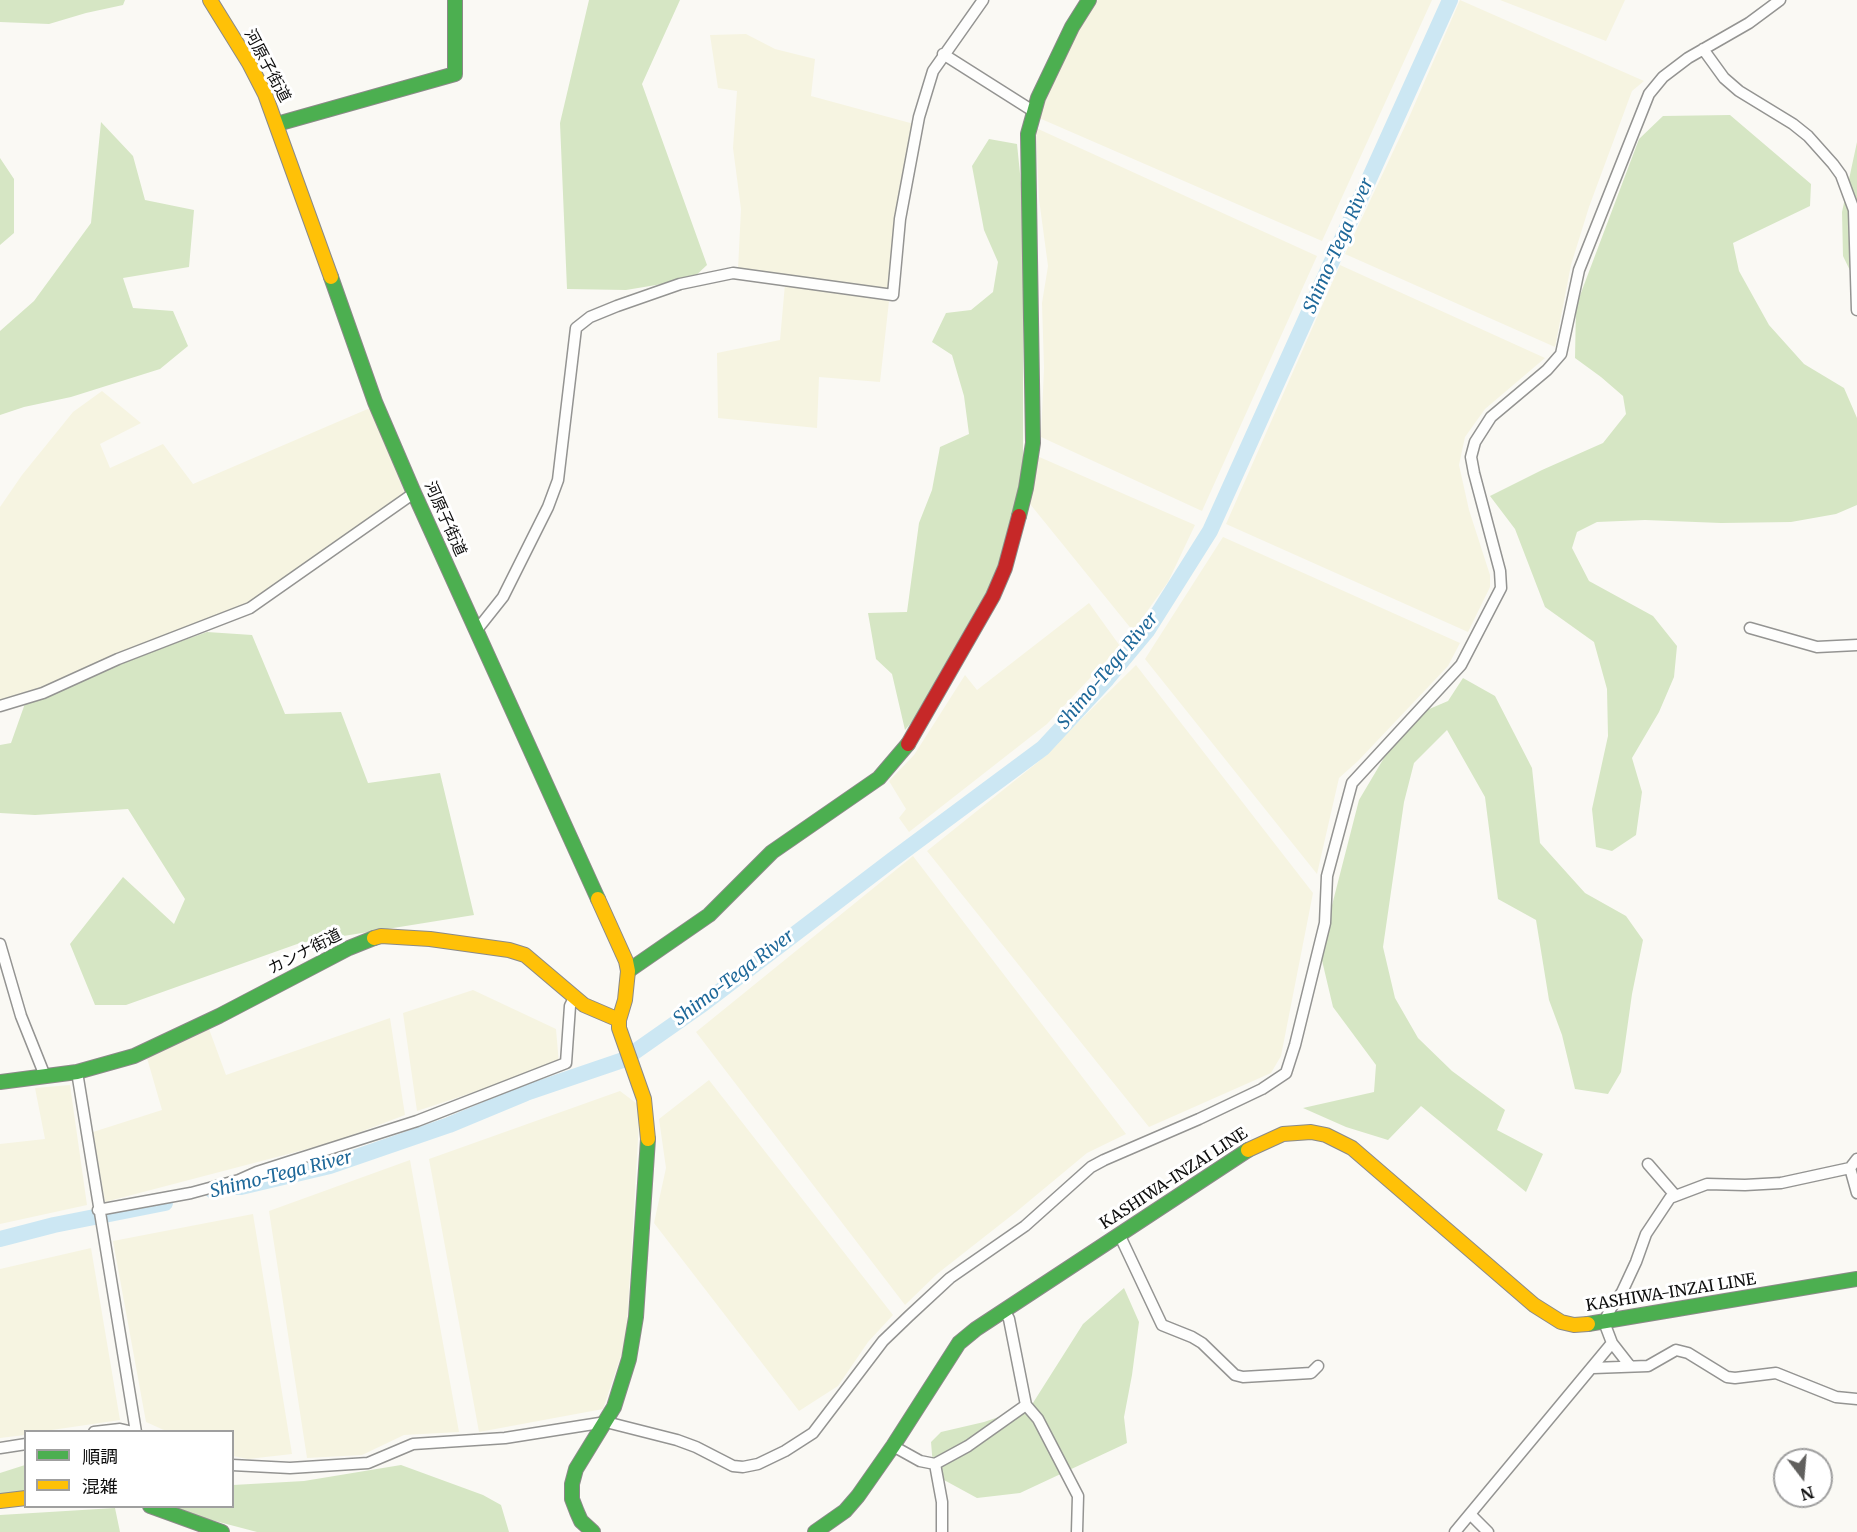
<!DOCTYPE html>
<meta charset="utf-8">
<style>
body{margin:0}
#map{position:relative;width:1857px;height:1532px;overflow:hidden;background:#faf9f4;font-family:Merriweather,"Noto Sans JP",serif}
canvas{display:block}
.legend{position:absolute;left:24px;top:1430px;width:210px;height:78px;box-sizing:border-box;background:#fff;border:2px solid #9f9f9f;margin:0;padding:8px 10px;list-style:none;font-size:18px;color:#0e0e0e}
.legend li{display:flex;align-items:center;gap:12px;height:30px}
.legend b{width:30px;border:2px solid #9f9f9f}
.north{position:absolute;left:1773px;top:1448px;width:60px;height:60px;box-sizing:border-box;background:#fff;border:2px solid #9f9f9f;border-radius:50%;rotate:164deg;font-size:16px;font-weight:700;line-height:24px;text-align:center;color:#0e0e0e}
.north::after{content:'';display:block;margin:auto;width:21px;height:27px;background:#61605e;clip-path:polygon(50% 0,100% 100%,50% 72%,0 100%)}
</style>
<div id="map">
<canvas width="1857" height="1532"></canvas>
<ul class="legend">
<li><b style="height:8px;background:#4caf50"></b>順調</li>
<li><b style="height:8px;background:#ffc107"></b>混雑</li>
</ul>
<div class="north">N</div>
</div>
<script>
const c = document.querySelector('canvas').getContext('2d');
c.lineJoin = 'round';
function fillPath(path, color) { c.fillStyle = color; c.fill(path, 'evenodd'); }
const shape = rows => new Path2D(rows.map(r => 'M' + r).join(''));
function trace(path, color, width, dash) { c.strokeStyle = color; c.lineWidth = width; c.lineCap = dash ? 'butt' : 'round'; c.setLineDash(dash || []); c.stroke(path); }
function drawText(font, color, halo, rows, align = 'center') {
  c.font = font + ' Merriweather,"Noto Sans JP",serif'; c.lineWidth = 6; c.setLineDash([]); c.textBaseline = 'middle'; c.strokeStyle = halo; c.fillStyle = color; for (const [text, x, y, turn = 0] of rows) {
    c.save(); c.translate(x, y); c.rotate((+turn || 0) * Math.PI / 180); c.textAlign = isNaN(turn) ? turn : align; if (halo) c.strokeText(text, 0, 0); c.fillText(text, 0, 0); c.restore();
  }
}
fillPath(shape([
 [1098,0,1432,0,1322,241,1039,118,1061,60,1091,6],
 [1460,0,1644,81,1632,91,1589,207,1571,265,1555,347,1345,254,1407,122],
 [1500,0,1625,0,1606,41],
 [746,34,775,49,815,59,811,96,914,124,890,287,884,290,738,269,741,209,733,148,737,91,718,88,710,35],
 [1036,128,1317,256,1202,511,1041,437,1044,368,1042,303,1048,266,1039,199],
 [1340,265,1545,358,1485,409,1465,437,1459,465,1469,510,1490,575,1490,587,1468,632,1226,524],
 [785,284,889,301,880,382,819,377,817,428,718,418,717,353,780,340],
 [102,391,141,423,100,444,110,468,163,444,193,484,370,408,406,496,246,605,56,682,0,700,0,507,22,475,73,412],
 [1037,456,1195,525,1168,582,1133,631,1030,504],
 [1223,537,1460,643,1448,666,1358,761,1339,778,1317,874,1145,659],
 [1089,603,1120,646,1047,724,909,832,899,818,906,809,889,781,914,755,965,675,977,690],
 [1136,665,1313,893,1281,1056,1271,1073,1149,1127,927,851,1038,762],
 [913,856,1126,1134,1087,1153,1016,1212,937,1274,905,1305,696,1032],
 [473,990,556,1029,559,1064,417,1111,403,1013],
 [390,1018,405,1115,334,1142,105,1202,93,1132,162,1110,147,1058,209,1029,226,1075],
 [709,1080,893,1315,868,1342,838,1386,799,1411,654,1223,666,1168,659,1119],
 [70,1085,87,1205,0,1224,0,1144,45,1139,35,1088],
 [620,1091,640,1106,626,1341,603,1409,479,1432,429,1159],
 [410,1160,459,1432,404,1435,362,1455,307,1458,269,1211],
 [253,1214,292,1454,248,1459,233,1456,232,1432,166,1431,146,1422,113,1241],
 [91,1248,120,1420,45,1431,26,1432,25,1435,0,1438,0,1269]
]), '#f6f4e1');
fillPath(shape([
 [0,0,125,0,123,5,86,13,49,24,0,22],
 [589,0,680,0,642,84,707,265,692,279,626,290,567,289,560,123],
 [1730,115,1811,184,1810,206,1733,243,1739,271,1769,325,1804,364,1844,388,1857,418,1857,505,1836,514,1791,522,1721,523,1645,520,1597,522,1577,532,1572,548,1589,581,1653,616,1677,646,1674,677,1659,712,1632,758,1642,792,1636,835,1612,851,1596,847,1592,809,1608,736,1607,689,1594,642,1545,607,1515,529,1490,496,1542,470,1603,443,1626,414,1623,396,1601,377,1575,358,1576,306,1639,139,1663,116],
 [101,122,133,156,145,200,194,210,189,267,123,278,133,308,173,311,188,346,160,369,71,397,24,407,0,415,0,331,34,301,91,223],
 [989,139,1017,144,1023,203,1023,474,997,572,947,669,920,712,905,730,892,674,876,659,868,613,907,612,919,523,932,490,940,447,969,434,964,396,952,355,932,342,946,313,971,310,993,292,998,262,984,230,972,166],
 [1857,142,1857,285,1843,256,1842,212],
 [0,158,14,179,14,233,0,245],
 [207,632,252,635,285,714,341,712,368,783,440,773,474,915,300,943,126,1005,95,1005,70,944,123,877,174,924,185,899,128,809,35,815,0,813,0,745,11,743,28,695],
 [1463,678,1495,696,1532,768,1540,843,1585,893,1626,916,1643,940,1632,994,1621,1072,1608,1094,1575,1089,1562,1035,1549,1000,1536,920,1498,899,1485,797,1447,730,1414,763,1404,802,1383,947,1395,998,1418,1038,1452,1071,1505,1110,1497,1130,1543,1154,1526,1192,1421,1106,1388,1140,1346,1127,1303,1108,1374,1092,1376,1065,1333,1007,1320,952,1359,800,1391,746,1427,710,1448,701],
 [1124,1288,1139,1322,1132,1375,1124,1417,1127,1443,1020,1493,977,1498,944,1480,933,1466,931,1442,941,1432,984,1422,1031,1406,1083,1324],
 [25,1465,25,1492,0,1494,0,1473],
 [401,1465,483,1495,501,1505,509,1532,257,1532,162,1507,232,1506,233,1485,304,1481],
 [115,1508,120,1532,0,1532,0,1515]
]), '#d6e6c4');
trace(shape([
 [633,1053,703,1004,892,860,1043,748,1107,679,1147,631,1210,531,1450,0],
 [213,1191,229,1187,241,1187,330,1166,449,1125,526,1093,623,1060],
 [0,1239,54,1225,165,1203]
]), '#cce7f3', 16);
const street = shape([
 [1703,49,1724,78,1739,91,1793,124,1808,136,1833,164,1841,175,1854,210,1857,310],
 [943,54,1033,111],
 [1750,628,1817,647,1857,645],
 [476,631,503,597,548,507,558,480,576,328,590,317,617,306,680,284,733,273,893,295,900,219,919,117,933,71,983,0],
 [0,706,43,693,118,659,250,608,414,493],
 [0,944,21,1016,45,1076],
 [77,1072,136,1432],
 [1857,1159,1850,1168,1857,1193],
 [1648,1164,1674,1194],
 [98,1210,191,1193,239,1180,257,1172,417,1121,566,1063,570,1006,574,998],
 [1119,1234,1162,1325,1192,1337,1202,1343,1235,1375,1243,1377,1311,1373,1318,1366],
 [1004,1310,1009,1319,1026,1405,1038,1419,1078,1496,1077,1532],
 [1630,1366,1612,1343,1604,1322,1611,1308,1622,1292,1636,1262,1646,1234,1670,1198,1707,1184,1745,1185,1781,1183,1850,1168],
 [1593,1368,1648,1366,1676,1350,1688,1353,1727,1377,1735,1378,1776,1373,1836,1397,1857,1399],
 [94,1432,120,1429,133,1432],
 [893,1446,920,1461,935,1464,942,1502,942,1532],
 [0,1448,26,1444],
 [935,1464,968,1446,1026,1405],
 [232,1465,290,1468,368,1463,413,1444,505,1438,606,1422,677,1440,696,1447,733,1466,743,1467,758,1464,785,1451,813,1433,883,1341,909,1316,950,1278,1025,1226,1091,1167,1104,1160,1199,1119,1262,1089,1286,1073,1295,1045,1325,923,1327,876,1352,783,1461,665,1501,588,1500,571,1474,473,1471,457,1475,442,1491,417,1547,370,1561,354,1579,270,1649,94,1663,77,1688,58,1749,23,1780,0],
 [1471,1515,1488,1532],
 [1455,1532,1612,1343]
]);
const fast = shape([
 [277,124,455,74,455,0],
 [331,277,375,402,414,493,598,899],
 [1019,516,1026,488,1033,443,1028,134,1038,98,1072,27,1089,0],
 [628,971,709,915,772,852,879,778,908,744],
 [0,1082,77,1072,134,1056,219,1016,349,948,374,938],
 [1588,1324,1857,1279],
 [150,1506,222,1532],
 [593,1532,581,1521,577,1512,572,1499,572,1484,576,1469,614,1407,629,1359,636,1317,648,1139],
 [815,1532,845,1511,858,1496,893,1446,959,1343,976,1329,1248,1150]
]);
const slow = shape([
 [210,0,249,63,265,94,331,277],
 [598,899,626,961,628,971,625,1000,619,1020,619,1028,644,1099,648,1139],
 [374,938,381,936,430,939,509,950,525,955,584,1005,619,1020],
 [1248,1150,1283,1134,1311,1132,1326,1135,1352,1148,1534,1305,1561,1322,1574,1325,1588,1324],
 [0,1501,26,1498]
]);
const jam = shape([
 [908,744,993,596,1005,568,1019,516]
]);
trace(street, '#949492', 13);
trace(fast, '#8b8a88', 16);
trace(slow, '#8b8a88', 16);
trace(jam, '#8b8a88', 16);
trace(street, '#fefefd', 10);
trace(fast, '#4caf50', 14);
trace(slow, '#ffc107', 14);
trace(jam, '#c62828', 14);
drawText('16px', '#0e0e0e', '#fff', [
 ["河原子街道",267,66,62],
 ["河原子街道",445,519,66],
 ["カンナ街道",305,952,-27],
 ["KASHIWA-INZAI LINE",1174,1179,-33],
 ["KASHIWA-INZAI LINE",1671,1293,-9]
]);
drawText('italic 18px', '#1e6899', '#fff', [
 ["Shimo-Tega River",1339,246,-66],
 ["Shimo-Tega River",1108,671,-50],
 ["Shimo-Tega River",734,978,-37],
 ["Shimo-Tega River",281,1175,-14]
]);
</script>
